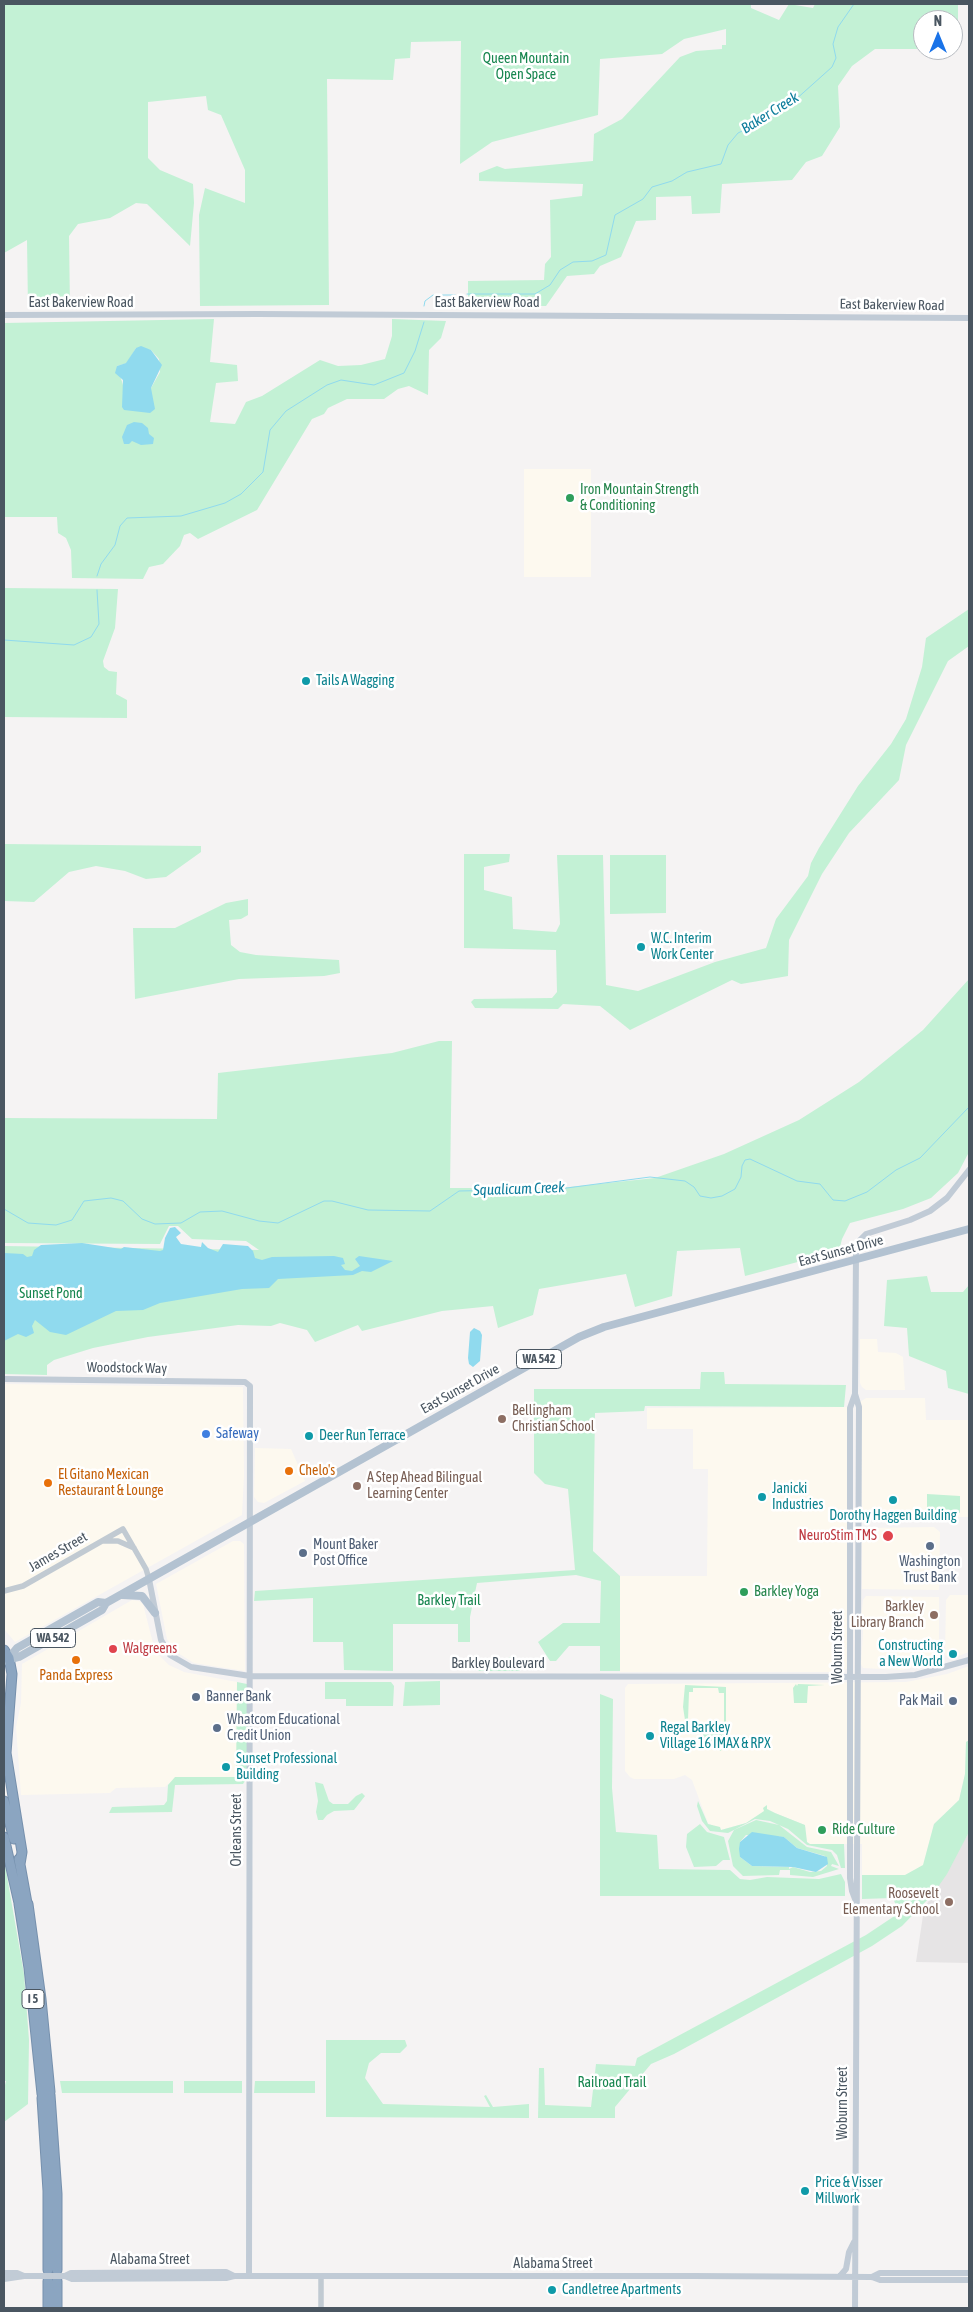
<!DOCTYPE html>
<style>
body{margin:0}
#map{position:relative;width:973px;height:2312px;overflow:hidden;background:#f5f3f3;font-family:"Asap Condensed",sans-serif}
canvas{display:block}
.frame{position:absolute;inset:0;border:5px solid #4a5661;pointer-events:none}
.north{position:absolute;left:913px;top:10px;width:50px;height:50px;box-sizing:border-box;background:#fff;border:1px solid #b7bbc0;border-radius:50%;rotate:0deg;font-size:14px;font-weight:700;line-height:20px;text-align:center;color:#4a5661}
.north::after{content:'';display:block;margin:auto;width:18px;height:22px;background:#1a73e8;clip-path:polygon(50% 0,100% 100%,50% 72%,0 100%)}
</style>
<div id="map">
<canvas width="973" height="2312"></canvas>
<div class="frame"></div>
<div class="north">N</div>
</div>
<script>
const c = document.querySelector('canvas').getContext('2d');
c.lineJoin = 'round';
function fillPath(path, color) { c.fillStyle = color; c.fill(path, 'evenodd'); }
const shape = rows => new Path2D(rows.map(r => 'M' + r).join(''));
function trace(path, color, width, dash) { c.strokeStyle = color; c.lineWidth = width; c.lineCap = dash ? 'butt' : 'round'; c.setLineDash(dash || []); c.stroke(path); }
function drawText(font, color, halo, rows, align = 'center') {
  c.font = font + ' "Asap Condensed",sans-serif'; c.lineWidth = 5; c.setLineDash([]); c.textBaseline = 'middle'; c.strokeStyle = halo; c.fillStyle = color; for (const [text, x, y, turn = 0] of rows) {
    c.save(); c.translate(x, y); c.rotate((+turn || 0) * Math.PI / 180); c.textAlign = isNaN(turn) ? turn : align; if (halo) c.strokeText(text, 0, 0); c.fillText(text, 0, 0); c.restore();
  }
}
fillPath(shape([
 [524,469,591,469,591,577,524,577],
 [860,1339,877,1339,878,1352,896,1353,903,1357,905,1390,866,1390,862,1387,860,1383],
 [4,1384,243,1387,244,1476,242,1515,15,1642,4,1629],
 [866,1398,925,1398,926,1420,969,1420,969,1517,867,1517,862,1514,860,1402],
 [848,1407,847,1669,841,1672,620,1672,620,1576,707,1576,708,1469,693,1469,693,1429,647,1429,647,1408],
 [255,1448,291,1449,305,1481,264,1503,258,1502,254,1497],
 [934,1527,940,1532,939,1590,862,1589,862,1530,867,1528],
 [233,1541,240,1541,244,1544,245,1671,194,1663,176,1652,167,1639,156,1584],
 [950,1595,969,1595,969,1652,951,1659,945,1655,946,1600],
 [866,1596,939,1597,939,1662,901,1670,863,1668,861,1664,863,1631,861,1619,863,1600],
 [132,1600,139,1601,143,1604,155,1651,169,1665,184,1672,237,1682,237,1778,176,1777,165,1787,116,1788,110,1793,21,1795,16,1727,21,1703,22,1664],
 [969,1666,969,1740,966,1742,965,1774,959,1800,934,1824,923,1866,905,1875,862,1875,862,1844,810,1844,807,1842,805,1825,775,1813,767,1809,767,1805,765,1811,746,1823,721,1830,708,1823,692,1780,685,1775,674,1779,634,1779,630,1777,625,1771,625,1688,628,1684,906,1682,947,1674]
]), '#fdf9ef');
fillPath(shape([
 [969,1832,969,1963,916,1962,924,1909]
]), '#e6e4e5');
fillPath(shape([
 [4,4,751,4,751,8,779,20,789,4,813,8,815,4,958,4,958,50,953,50,953,20,923,20,923,49,875,49,852,66,838,86,840,127,822,156,806,162,792,180,722,184,720,213,692,214,691,196,656,197,656,220,636,221,621,257,600,266,594,274,567,276,546,306,468,305,468,281,544,280,545,264,551,257,550,200,582,196,583,184,479,181,479,173,497,166,505,169,593,161,594,134,622,119,680,57,696,51,722,49,722,45,726,45,726,29,684,39,662,54,600,59,598,115,492,142,460,164,461,41,411,42,410,58,395,59,393,80,327,79,329,305,200,306,199,215,205,188,245,203,245,170,221,115,208,110,206,96,148,102,148,158,160,170,193,184,194,203,190,246,147,204,136,203,110,218,78,224,69,236,70,309,28,308,27,240,4,253],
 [214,319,210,362,237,365,238,381,216,383,210,422,235,424,246,402,262,396,320,360,338,366,361,365,385,359,392,336,392,319,446,321,441,338,429,350,428,395,409,386,398,389,384,399,347,399,328,408,324,414,312,419,257,510,198,539,190,533,184,535,180,546,163,564,149,567,143,579,72,578,71,550,66,538,58,533,57,517,4,517,4,323],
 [136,348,151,350,159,359,160,372,151,388,151,393,123,385,117,366,127,363],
 [4,588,118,589,115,628,103,661,104,667,109,671,117,672,116,694,127,700,127,718,4,717],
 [969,609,969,646,948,661,906,745,899,780,849,833,822,874,789,940,788,976,741,984,732,980,630,1030,600,1006,563,1004,558,1009,475,1008,471,1002,474,999,552,998,557,992,556,950,464,948,464,854,510,854,509,862,484,867,484,890,512,897,513,929,556,932,560,924,557,855,603,855,606,985,638,991,715,962,766,948,776,919,808,876,811,863,819,848,858,786,891,744,906,719,922,667,926,638],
 [4,844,201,846,201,852,166,877,146,879,125,871,96,866,69,872,34,902,4,901],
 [610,855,666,855,666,913,610,914],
 [248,899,248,915,241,919,229,920,231,945,240,952,256,955,339,960,340,973,324,976,239,979,135,999,133,928,175,928,226,903],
 [969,979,969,1152,958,1173,931,1198,903,1209,850,1223,842,1239,839,1251,745,1276,740,1248,677,1251,672,1296,635,1307,626,1274,539,1289,533,1315,498,1328,493,1306,442,1311,362,1331,358,1325,315,1342,307,1330,280,1323,271,1326,238,1325,148,1337,93,1348,54,1360,47,1365,47,1375,4,1374,4,1246,259,1250,246,1241,192,1239,178,1226,169,1226,160,1244,4,1243,4,1118,217,1119,218,1073,392,1053,439,1041,452,1041,450,1188,560,1188,655,1178,724,1154,799,1120,859,1082,923,1030],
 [927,1276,931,1292,963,1292,969,1285,969,1394,948,1388,946,1371,909,1356,907,1328,884,1326,887,1280],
 [701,1372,724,1372,725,1384,846,1385,844,1407,645,1406,644,1411,595,1413,593,1551,620,1576,620,1671,600,1671,600,1646,569,1646,556,1661,550,1661,538,1642,563,1623,600,1623,601,1581,576,1575,477,1583,470,1617,470,1642,458,1642,458,1624,393,1624,393,1671,344,1670,343,1642,313,1642,313,1598,254,1601,255,1591,575,1570,568,1489,545,1484,534,1473,534,1389,700,1389],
 [927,1494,960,1496,960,1513,927,1511],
 [513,1656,520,1671,477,1671,499,1662],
 [440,1681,440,1705,403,1706,405,1682],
 [237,1682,247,1684,247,1778,243,1784,175,1785,172,1812,109,1813,112,1807,164,1805,167,1801,168,1785,175,1777,236,1777],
 [325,1682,391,1682,394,1686,393,1706,346,1706,346,1699,325,1699],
 [796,1684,797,1686,798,1684,825,1685,808,1686,807,1703,794,1703,793,1688],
 [685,1685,726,1687,726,1722,724,1726,724,1693,719,1693,718,1688,693,1688,693,1692,689,1692,688,1720,685,1720,683,1707],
 [600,1694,613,1699,612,1788,616,1832,657,1835,659,1869,730,1870,740,1879,750,1880,767,1877,819,1879,841,1874,845,1882,845,1896,600,1896],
 [703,1731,725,1731,721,1751,713,1747,710,1739,703,1741],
 [969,1740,969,1832,947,1874,933,1894,902,1926,872,1946,674,2054,651,2064,615,2107,615,2118,538,2118,539,2068,544,2068,545,2105,591,2107,596,2064,635,2066,637,2058,866,1935,899,1913,893,1898,862,1899,862,1875,905,1875,923,1865,934,1824,959,1800,965,1774,966,1742],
 [315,1782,323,1784,329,1801,333,1804,348,1804,356,1796,362,1793,365,1796,354,1810,334,1811,327,1815,323,1820,318,1820,316,1812,318,1801],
 [698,1801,708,1824,720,1827,721,1830,746,1823,764,1811,763,1808,767,1805,767,1809,775,1813,805,1825,807,1842,810,1844,844,1844,845,1868,841,1868,837,1855,832,1850,807,1845,788,1829,770,1821,755,1819,728,1833,710,1831,702,1821,697,1806],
 [756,1820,779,1825,807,1847,831,1852,839,1866,832,1864,831,1866,839,1869,813,1877,790,1875,790,1870,780,1870,779,1875,743,1876,733,1866,728,1841,734,1830],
 [746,1835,784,1837,797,1848,825,1856,827,1866,821,1871,810,1872,793,1867,789,1869,789,1867,752,1866,740,1857,740,1842],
 [700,1824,707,1832,724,1837,730,1860,723,1860,716,1866,694,1867,686,1847,687,1834],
 [4,1859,24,1974,29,2040,28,2104,4,2122,4,2089,6,2081,4,2081],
 [326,2040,405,2040,407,2046,400,2053,381,2053,369,2063,365,2078,383,2104,490,2107,484,2096,486,2095,493,2107,529,2104,529,2118,326,2117],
 [60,2081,173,2081,173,2093,62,2093],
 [184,2081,242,2081,242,2093,184,2093],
 [255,2081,315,2081,315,2093,254,2093]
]), '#c3f1d5');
fillPath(shape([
 [141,346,151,350,162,365,151,388,155,409,150,413,124,410,122,407,123,380,115,373,117,366,126,363,136,348],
 [134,422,142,423,148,428,149,434,154,438,153,444,141,445,132,441,129,444,124,444,122,437,127,425],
 [175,1227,181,1233,176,1237,181,1244,201,1247,202,1242,208,1248,218,1252,223,1244,248,1246,253,1251,255,1258,262,1260,272,1257,334,1256,343,1258,345,1264,341,1265,345,1270,352,1271,360,1266,355,1259,359,1256,393,1261,371,1272,362,1271,353,1275,278,1279,269,1288,242,1289,160,1303,143,1310,116,1311,66,1335,50,1332,35,1320,32,1326,34,1333,26,1337,18,1334,4,1341,4,1253,23,1254,27,1257,32,1256,34,1250,41,1245,82,1243,121,1249,124,1247,160,1251,163,1250,165,1238,170,1228],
 [474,1328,480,1331,482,1335,480,1361,473,1367,469,1364,468,1358,470,1332],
 [752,1832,784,1837,797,1848,827,1857,828,1864,816,1872,793,1867,752,1866,740,1857,739,1849,740,1842]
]), '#90daee');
trace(shape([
 [467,294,535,294,550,285,560,270,573,262,592,261,606,255,615,215,643,199,652,187,672,181,687,172,721,164,728,145,738,133,763,121,794,101,832,67,836,58,833,44,838,27,854,4],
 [424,306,425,301,433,295,455,295],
 [97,576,101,564,115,545,120,526,127,518,181,516,225,503,241,494,263,472,270,430,286,411,327,385,341,380,374,385,404,373,415,351,424,322],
 [4,640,74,645,91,637,99,624,97,590],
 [4,1209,28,1223,56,1225,72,1220,84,1201,111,1198,123,1201,142,1219,155,1224,181,1223,200,1212,222,1211,259,1221,278,1223,324,1201,332,1201,368,1210,430,1211,459,1191,559,1189,650,1177,685,1181,694,1187,700,1196,711,1198,722,1196,735,1189,741,1177,742,1166,745,1160,750,1159,797,1181,820,1184,833,1200,845,1201,867,1192,896,1170,920,1158,969,1107]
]), '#90daee', 1);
const motorway = shape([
 [4,1650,9,1658,12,1674,6,1753,22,1852,20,1864],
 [4,1801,14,1839],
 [4,1837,19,1903],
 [19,1859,27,1903],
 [19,1904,29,1968,42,2094],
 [28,1904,41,1999,50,2092],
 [50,2095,57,2194,57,2270],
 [42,2098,48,2191,48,2270],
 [57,2281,57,2308],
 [48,2308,48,2281]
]);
trace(motorway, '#7690ad', 11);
trace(shape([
 [103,1541,118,1541,134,1548],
 [4,1591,23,1586,123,1529,146,1569,149,1579],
 [321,2276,321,2308]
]), '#c1cad2', 5.5);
trace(shape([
 [4,315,258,314,969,318],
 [4,1379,245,1382,250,1386,249,2276],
 [855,1394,850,1408,850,1878,852,1891,855,1899],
 [149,1579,161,1640,170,1655,191,1667,250,1676,886,1677,915,1675,969,1660],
 [4,2273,17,2273,24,2276],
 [65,2276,72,2279,226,2278,234,2276,693,2276,872,2277,880,2280,969,2280],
 [65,2276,71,2273,226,2272,234,2276],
 [840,2276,846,2269,849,2252,854,2242],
 [872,2277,880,2273,969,2273],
 [4,2279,24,2276],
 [855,2308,859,1407,855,1394,856,1253,859,1241,866,1234,910,1220,930,1211,947,1198,969,1170]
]), '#c1cbd6', 6);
trace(shape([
 [122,1595,142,1596,155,1613],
 [9,1658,17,1648,98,1602,106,1603],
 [4,1661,19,1657,102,1610,106,1603,579,1337,604,1327,969,1229]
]), '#b3c2d1', 8);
trace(motorway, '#8ba5c1', 9);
trace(shape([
 [24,2276,65,2276]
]), '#c1cbd6', 6);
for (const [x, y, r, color] of [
 [570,498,5,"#2e9e5b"],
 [306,681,5,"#0f9aa8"],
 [641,947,5,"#0f9aa8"],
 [502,1419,5,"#8d6e63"],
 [206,1434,5,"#3f7fe0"],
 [309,1436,5,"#0f9aa8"],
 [289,1471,5,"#e8710a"],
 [48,1483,5,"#e8710a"],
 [357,1486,5,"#8d6e63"],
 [762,1497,5,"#0f9aa8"],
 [893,1500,5,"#0f9aa8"],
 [888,1536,6,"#e0444e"],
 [930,1546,5,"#5c6f8a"],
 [303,1553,5,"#5c6f8a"],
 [744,1592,5,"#2e9e5b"],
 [934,1615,5,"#8d6e63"],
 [113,1649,5,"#e0444e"],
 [953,1654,5,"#0f9aa8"],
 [76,1660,5,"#e8710a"],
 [196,1697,5,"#5c6f8a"],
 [953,1701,5,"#5c6f8a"],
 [217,1728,5,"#5c6f8a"],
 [650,1736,5,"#0f9aa8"],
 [226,1767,5,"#0f9aa8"],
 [822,1830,5,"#2e9e5b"],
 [949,1902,5,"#8d6e63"],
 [805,2191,5,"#0f9aa8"],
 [552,2290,5,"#0f9aa8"]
]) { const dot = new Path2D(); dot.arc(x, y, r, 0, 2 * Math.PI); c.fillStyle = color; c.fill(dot); trace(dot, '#fff', 2); }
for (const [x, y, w] of [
 [539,1359,45],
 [53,1638,45],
 [33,1999,22]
]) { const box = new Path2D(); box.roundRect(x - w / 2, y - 9.5, w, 19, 4); c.fillStyle = '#fff'; c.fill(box); trace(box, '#4a5661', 1); }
drawText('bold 12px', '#4a5661', null, [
 ["WA 542",539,1359],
 ["WA 542",53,1638],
 ["I 5",33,1999]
]);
drawText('14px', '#17864f', '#fff', [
 ["Queen Mountain",526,59],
 ["Open Space",526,75],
 ["Sunset Pond",51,1294],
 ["Barkley Trail",449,1601],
 ["Railroad Trail",612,2083]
]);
drawText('14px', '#4a5661', '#fff', [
 ["East Bakerview Road",81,303],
 ["East Bakerview Road",487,303],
 ["East Bakerview Road",892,305,1],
 ["East Sunset Drive",841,1251,-15],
 ["Woodstock Way",127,1368,1],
 ["East Sunset Drive",460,1389,-29],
 ["James Street",58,1552,-30],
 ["Woburn Street",838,1647,-90],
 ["Barkley Boulevard",498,1664],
 ["Orleans Street",237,1830,-90],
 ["Woburn Street",843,2103,-90],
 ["Alabama Street",150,2260],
 ["Alabama Street",553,2264]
]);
drawText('14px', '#27864d', '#fff', [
 ["Iron Mountain Strength",580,490],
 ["& Conditioning",580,506],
 ["Barkley Yoga",754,1592],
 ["Ride Culture",832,1830]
], 'left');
drawText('14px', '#0d838f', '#fff', [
 ["Tails A Wagging",316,681],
 ["W.C. Interim",651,939],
 ["Work Center",651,955],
 ["Deer Run Terrace",319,1436],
 ["Janicki",772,1489],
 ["Industries",772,1505],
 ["Dorothy Haggen Building",893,1516,"center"],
 ["Constructing",943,1646,"right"],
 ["a New World",943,1662,"right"],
 ["Regal Barkley",660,1728],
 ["Village 16 IMAX & RPX",660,1744],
 ["Sunset Professional",236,1759],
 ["Building",236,1775],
 ["Price & Visser",815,2183],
 ["Millwork",815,2199],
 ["Candletree Apartments",562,2290]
], 'left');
drawText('14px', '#785e54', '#fff', [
 ["Bellingham",512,1411],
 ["Christian School",512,1427],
 ["A Step Ahead Bilingual",367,1478],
 ["Learning Center",367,1494],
 ["Barkley",924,1607,"right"],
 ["Library Branch",924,1623,"right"],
 ["Roosevelt",939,1894,"right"],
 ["Elementary School",939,1910,"right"]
], 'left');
drawText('14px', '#366cbe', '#fff', [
 ["Safeway",216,1434]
], 'left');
drawText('14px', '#c56008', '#fff', [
 ["Chelo's",299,1471],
 ["El Gitano Mexican",58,1475],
 ["Restaurant & Lounge",58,1491],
 ["Panda Express",76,1676,"center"]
], 'left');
drawText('14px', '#be3a42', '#fff', [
 ["NeuroStim TMS",877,1536],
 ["Walgreens",123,1649,"left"]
], 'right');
drawText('14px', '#4e5e75', '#fff', [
 ["Mount Baker",313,1545],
 ["Post Office",313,1561],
 ["Washington",930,1562,"center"],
 ["Trust Bank",930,1578,"center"],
 ["Banner Bank",206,1697],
 ["Pak Mail",943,1701,"right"],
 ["Whatcom Educational",227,1720],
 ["Credit Union",227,1736]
], 'left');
drawText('italic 15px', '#0c7c9b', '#fff', [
 ["Baker Creek",770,113,-32],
 ["Squalicum Creek",519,1189,-2]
]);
</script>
